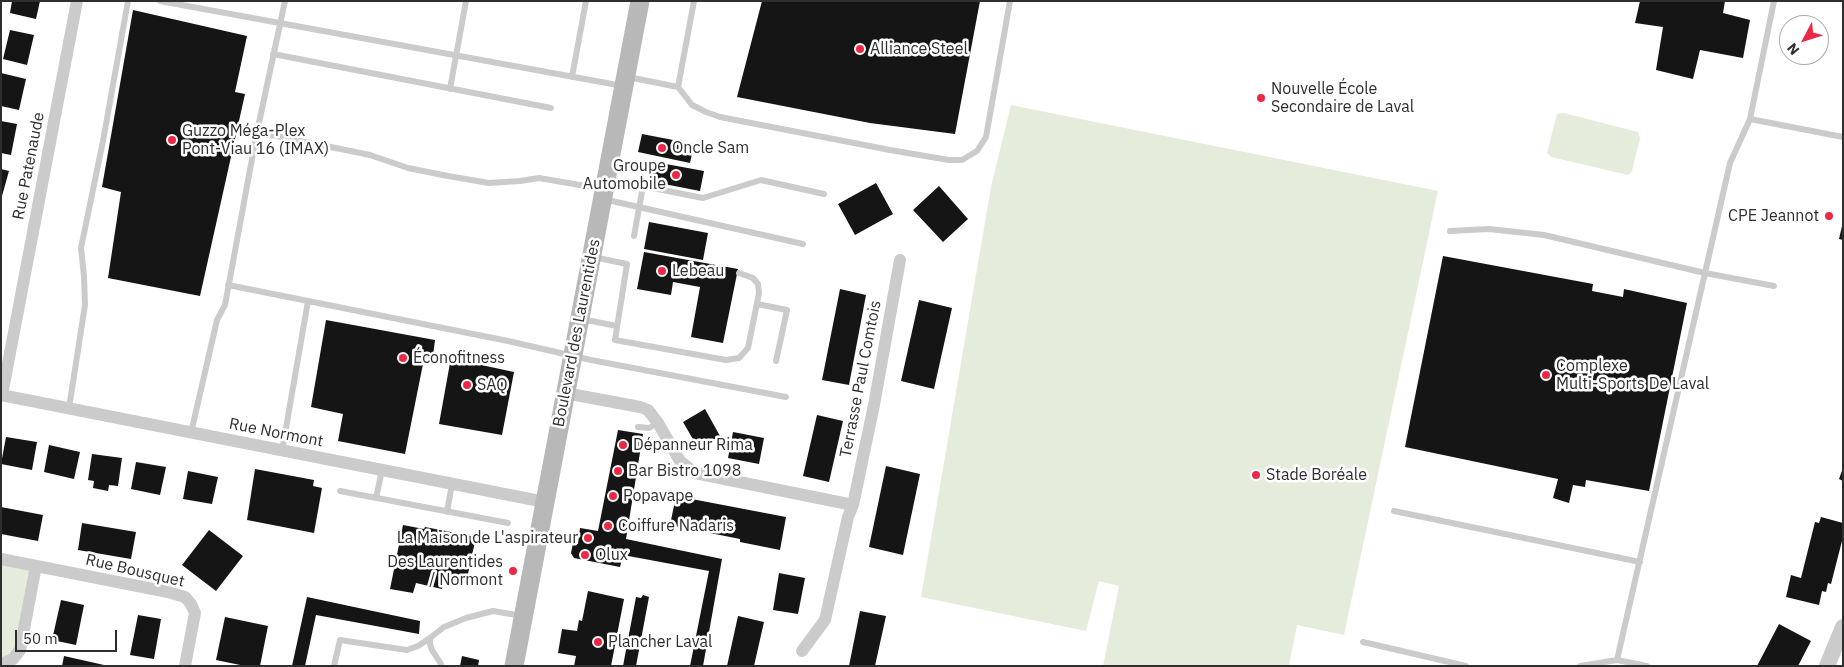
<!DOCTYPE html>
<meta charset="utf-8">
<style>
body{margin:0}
#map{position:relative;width:1844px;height:667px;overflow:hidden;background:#fff;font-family:"IBM Plex Sans",sans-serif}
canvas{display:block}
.frame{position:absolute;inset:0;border:2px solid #2e2e2e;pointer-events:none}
.north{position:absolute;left:1779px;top:15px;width:50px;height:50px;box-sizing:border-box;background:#fff;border:1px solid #ababab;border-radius:50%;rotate:230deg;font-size:14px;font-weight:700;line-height:20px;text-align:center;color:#2e2e2e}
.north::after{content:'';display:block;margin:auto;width:18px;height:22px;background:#eb2946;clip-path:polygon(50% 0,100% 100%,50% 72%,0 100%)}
.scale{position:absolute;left:15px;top:630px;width:102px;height:22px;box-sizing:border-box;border:2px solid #2e2e2e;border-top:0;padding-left:6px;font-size:15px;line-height:18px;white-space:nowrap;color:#2e2e2e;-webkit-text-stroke:4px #fff;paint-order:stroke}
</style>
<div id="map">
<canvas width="1844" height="667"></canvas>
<div class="frame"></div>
<div class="north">N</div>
<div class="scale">50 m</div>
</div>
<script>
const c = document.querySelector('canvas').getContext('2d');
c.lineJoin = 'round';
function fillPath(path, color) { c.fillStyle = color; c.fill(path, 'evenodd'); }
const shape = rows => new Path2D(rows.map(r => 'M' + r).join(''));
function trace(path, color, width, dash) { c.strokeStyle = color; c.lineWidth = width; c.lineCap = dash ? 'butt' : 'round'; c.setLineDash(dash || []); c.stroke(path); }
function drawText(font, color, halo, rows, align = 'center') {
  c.font = font + ' "IBM Plex Sans",sans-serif'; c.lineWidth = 5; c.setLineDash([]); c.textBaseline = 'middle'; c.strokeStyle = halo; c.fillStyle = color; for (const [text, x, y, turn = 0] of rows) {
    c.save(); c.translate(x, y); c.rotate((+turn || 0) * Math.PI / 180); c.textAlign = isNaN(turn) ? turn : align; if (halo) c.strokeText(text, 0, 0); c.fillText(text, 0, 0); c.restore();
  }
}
fillPath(shape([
 [1011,105,1438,191,1344,635,1297,625,1289,666,1103,666,1119,586,1099,581,1086,631,921,597,991,187],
 [1564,113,1638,132,1640,138,1632,171,1628,175,1551,157,1547,153,1557,114],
 [1,559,36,566,20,650,1,664]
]), '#e5ecdb');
fillPath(shape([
 [12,1,40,1,36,19,10,13],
 [762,1,980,1,955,134,870,123,737,97],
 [1640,1,1725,1,1723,13,1750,20,1743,58,1700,50,1693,79,1656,70,1663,27,1635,23],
 [133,10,247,36,235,92,245,94,200,296,108,278,121,192,102,187],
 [10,30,34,35,27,65,3,59],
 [1,73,26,79,19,110,1,106],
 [1,121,17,124,11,155,1,153],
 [642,134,694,144,690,163,638,152],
 [655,162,704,171,700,191,659,183,660,179,652,178],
 [1,169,9,171,2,196,1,196],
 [876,183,893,214,855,235,838,204],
 [939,186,968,219,943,242,913,210],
 [649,222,708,233,703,260,644,249],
 [1842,226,1843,226,1843,240,1839,239],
 [644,252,738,269,723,343,691,337,700,287,673,282,671,295,637,289],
 [1443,256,1593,284,1592,291,1623,297,1624,289,1687,303,1649,491,1586,480,1585,487,1573,485,1569,503,1553,498,1558,479,1405,447],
 [840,289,866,295,849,385,822,380],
 [919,300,952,308,934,389,901,381],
 [326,320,435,340,433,356,425,354,405,454,338,441,343,414,311,407],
 [458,360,514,372,502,435,439,424,450,363,457,364],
 [705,409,720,436,698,448,683,422],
 [817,415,843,421,829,482,803,476],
 [618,430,643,434,626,539,722,559,703,666,690,666,709,571,623,555,620,567,574,558,571,553,573,543,578,544,580,528,598,531],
 [733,432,764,438,759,464,728,458],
 [6,437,37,442,32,470,1,464],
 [49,445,80,452,74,479,44,472],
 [92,454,122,458,118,486,109,485,108,491,93,488,94,481,88,480],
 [136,462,166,467,160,495,131,489],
 [886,466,920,474,903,555,869,547],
 [1843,468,1843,481,1839,479],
 [255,469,314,480,313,486,322,488,314,533,247,520],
 [188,471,218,477,212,504,183,499],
 [676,496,786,517,780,550,740,542,740,539,670,525],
 [1,507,43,515,38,541,1,534],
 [1821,517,1843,523,1843,537,1831,584,1828,583,1826,592,1822,591,1819,605,1786,597,1791,575,1801,578,1815,522,1819,523],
 [82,523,136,532,131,559,78,550],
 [403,525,424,529,425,527,476,537,466,583,444,579,442,589,416,583,413,593,390,589],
 [209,530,243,556,216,591,182,565],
 [779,573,805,578,798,614,773,610],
 [588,591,624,599,611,666,574,666,576,656,558,653,562,629,577,631,579,620,582,621],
 [643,595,649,597,636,666,623,666,636,597,641,598],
 [307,597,420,621,419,634,316,615,305,666,292,666],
 [61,600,84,605,76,645,52,640],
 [860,611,886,616,875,666,849,666],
 [138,615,161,619,154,659,130,655],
 [738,616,764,622,754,666,727,666],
 [225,617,268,626,260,666,245,666,216,660],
 [1779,624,1811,641,1798,666,1757,666],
 [64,656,104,665,104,666,62,666],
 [462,656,479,660,478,666,460,666]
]), '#151515');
trace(shape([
 [160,1,623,86],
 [273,54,551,108],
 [572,77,586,1],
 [628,77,678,87,694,1],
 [678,87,692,105,706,112,720,117,890,150,949,160,962,160,977,151,986,137,1010,1],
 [450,89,466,1],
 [1750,119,1843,137],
 [257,132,370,155,408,168,448,176,489,183,520,181,539,178,603,189],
 [607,179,703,198,761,180,824,194],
 [603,199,803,244],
 [1450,231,1489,229,1544,235,1705,273,1774,286],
 [634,236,643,186],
 [593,257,627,264,615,340,726,360,739,358,748,348,759,293,758,284,753,278,739,273],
 [228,285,508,341,591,360,786,397],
 [757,304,787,310,776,361],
 [581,319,617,326],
 [69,408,85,305,84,276,81,248,103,141,128,1],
 [638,427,649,428,658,423],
 [191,433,217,320,225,305,257,132,285,1],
 [282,451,308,301],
 [340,491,508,523],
 [376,498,382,470],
 [1394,511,1640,562],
 [447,512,452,484],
 [1363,642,1466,666],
 [1617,660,1730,163,1750,119,1774,1],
 [441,664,432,650,430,644,430,638,444,627,466,618,493,611,522,616],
 [334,666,340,640,407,650,418,646,430,638],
 [1580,666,1617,660,1647,666]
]), '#cbcbcb', 6);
trace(shape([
 [565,393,640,407,648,410,658,423,680,461,695,473,853,505],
 [1,395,545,502],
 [2,395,77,1],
 [1,559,168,592,185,597,191,604,195,613,185,666],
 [802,651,825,620,848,517,853,505,874,405,900,260],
 [1,664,13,659,20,650,36,566]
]), '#cbcbcb', 12);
trace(shape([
 [1827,666,1843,627]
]), '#cbcbcb', 16);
trace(shape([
 [514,666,640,1]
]), '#b8b8b8', 19);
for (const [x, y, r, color] of [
 [860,49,5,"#eb2946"],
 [1261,98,5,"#eb2946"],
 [172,140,5,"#eb2946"],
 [662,148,5,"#eb2946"],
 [676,175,5,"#eb2946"],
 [1829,216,5,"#eb2946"],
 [662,271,5,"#eb2946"],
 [403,358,5,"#eb2946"],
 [1546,375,5,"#eb2946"],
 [467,385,5,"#eb2946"],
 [623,445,5,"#eb2946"],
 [618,471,5,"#eb2946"],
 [1256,475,5,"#eb2946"],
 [613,496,5,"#eb2946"],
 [608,526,5,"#eb2946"],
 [588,538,5,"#eb2946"],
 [585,555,5,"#eb2946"],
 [513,571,5,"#eb2946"],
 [598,642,5,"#eb2946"]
]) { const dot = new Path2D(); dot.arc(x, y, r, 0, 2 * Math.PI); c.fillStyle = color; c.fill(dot); trace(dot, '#fff', 2); }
drawText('16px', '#2e2e2e', '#fff', [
 ["Alliance Steel",870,49],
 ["Nouvelle École",1271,89],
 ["Secondaire de Laval",1271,107],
 ["Guzzo Méga-Plex",182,131],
 ["Pont-Viau 16 (IMAX)",182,149],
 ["Oncle Sam",672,148],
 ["Groupe",666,166,"right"],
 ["Automobile",666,184,"right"],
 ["CPE Jeannot",1819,216,"right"],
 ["Lebeau",672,271],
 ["Éconofitness",413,358],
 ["Complexe",1556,366],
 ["Multi-Sports De Laval",1556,384],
 ["SAQ",477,385],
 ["Dépanneur Rima",633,445],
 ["Bar Bistro 1098",628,471],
 ["Stade Boréale",1266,475],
 ["Popavape",623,496],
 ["Coiffure Nadaris",618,526],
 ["La Maison de L'aspirateur",578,538,"right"],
 ["Olux",595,555],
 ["Des Laurentides",503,562,"right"],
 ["/ Normont",503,580,"right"],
 ["Plancher Laval",608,642]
], 'left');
drawText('16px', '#2e2e2e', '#fff', [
 ["Rue Patenaude",29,166,-79],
 ["Boulevard des Laurentides",577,333,-79],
 ["Terrasse Paul Comtois",861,379,-79],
 ["Rue Normont",276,433,11],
 ["Rue Bousquet",135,571,13]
]);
</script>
